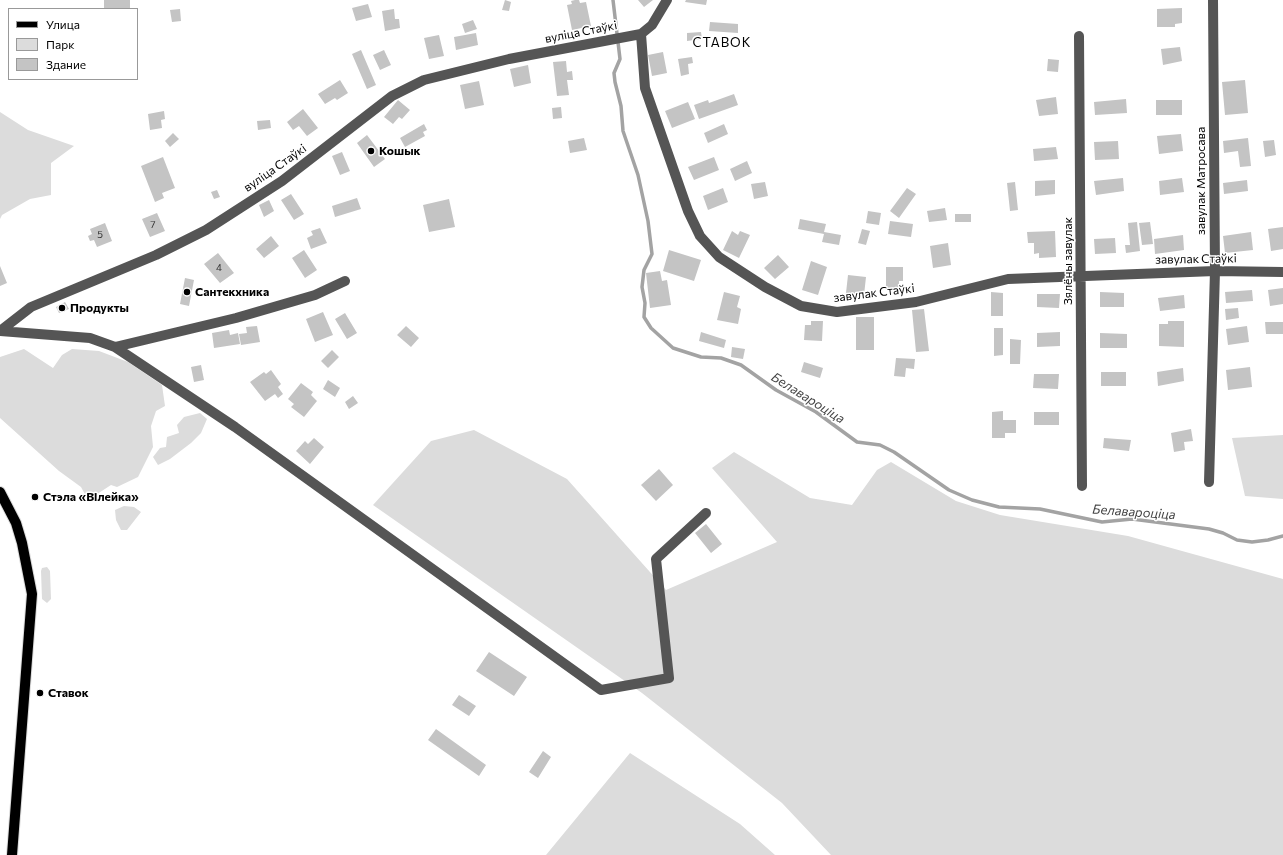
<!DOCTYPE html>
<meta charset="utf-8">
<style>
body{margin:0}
#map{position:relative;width:1283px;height:855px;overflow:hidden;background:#fff;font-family:Commissioner,sans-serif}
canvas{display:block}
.legend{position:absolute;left:8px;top:8px;width:130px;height:72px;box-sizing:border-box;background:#fff;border:1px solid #999;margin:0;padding:5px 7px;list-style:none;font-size:12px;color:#000}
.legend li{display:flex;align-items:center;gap:8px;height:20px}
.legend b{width:20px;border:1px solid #999}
</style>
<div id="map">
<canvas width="1283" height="855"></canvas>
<ul class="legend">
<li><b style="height:5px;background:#000"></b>Улица</li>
<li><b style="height:11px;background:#dcdcdc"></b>Парк</li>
<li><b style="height:11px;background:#c4c4c4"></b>Здание</li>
</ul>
</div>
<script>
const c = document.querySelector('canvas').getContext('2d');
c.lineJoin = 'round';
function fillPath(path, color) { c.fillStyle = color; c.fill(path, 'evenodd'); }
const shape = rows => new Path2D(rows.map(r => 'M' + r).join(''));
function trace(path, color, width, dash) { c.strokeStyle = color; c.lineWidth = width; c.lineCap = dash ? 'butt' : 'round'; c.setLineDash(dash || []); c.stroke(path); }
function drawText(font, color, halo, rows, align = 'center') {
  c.font = font + ' Commissioner,sans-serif'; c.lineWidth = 3; c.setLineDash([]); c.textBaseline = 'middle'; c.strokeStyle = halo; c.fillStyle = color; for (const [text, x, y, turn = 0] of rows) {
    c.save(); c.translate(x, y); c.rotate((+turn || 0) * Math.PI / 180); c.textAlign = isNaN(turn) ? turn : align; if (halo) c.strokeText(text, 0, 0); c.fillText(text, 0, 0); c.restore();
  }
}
fillPath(shape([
 [0,112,28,130,74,146,51,163,51,195,30,199,2,215,0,219],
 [24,349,53,368,62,355,72,349,99,351,128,362,162,385,165,406,156,411,151,426,153,447,138,477,117,487,111,485,88,500,81,487,59,471,0,418,0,357],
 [200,413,207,419,201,433,191,443,170,459,158,465,153,457,160,448,166,447,167,437,179,433,177,425,184,417],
 [474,430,567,479,666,590,777,542,712,468,734,452,810,498,852,505,877,470,891,462,956,501,1000,515,1128,536,1283,579,1283,855,831,855,782,803,642,693,373,505,431,441],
 [1283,435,1283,499,1245,496,1232,438],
 [124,506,134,507,141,512,127,530,121,530,116,520,115,510],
 [47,567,50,571,51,599,47,603,42,599,41,571,42,568],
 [630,753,740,824,775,855,546,855]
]), '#dcdcdc');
trace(shape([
 [613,0,620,59,614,73,615,82,621,106,623,131,638,175,648,221,652,254,644,270,642,287,645,303,644,317,651,328,673,348,701,357,721,358,741,365,776,390,816,412,857,442,880,445,894,452,949,490,972,500,999,507,1040,509,1102,522,1132,519,1209,529,1223,533,1237,540,1252,542,1268,540,1283,536]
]), '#a3a3a3', 3.5);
fillPath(shape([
 [104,0,130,0,130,9,104,9],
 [505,0,511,2,509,11,502,10],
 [575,0,579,0,580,3,586,2,591,26,572,30,567,5,572,4,571,1],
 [638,0,653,0,644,7],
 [686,0,707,0,706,5,685,2],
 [368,4,372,17,356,21,352,8],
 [1182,8,1182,23,1175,24,1175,27,1157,27,1157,9],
 [180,9,181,21,172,22,170,10],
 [394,9,395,19,399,19,400,28,385,31,382,11],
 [473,20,477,29,465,33,462,24],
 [710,22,738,24,738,33,709,31],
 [701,32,702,39,687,41,687,33],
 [476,33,478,45,456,50,454,37],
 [439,35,444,56,429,59,424,38],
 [1180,47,1182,61,1163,65,1161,49],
 [361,50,376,85,367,89,352,54],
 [384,50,391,65,380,70,373,55],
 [663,52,667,73,652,76,648,55],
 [692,57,693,63,688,64,689,74,681,76,678,59],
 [1048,59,1059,60,1058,72,1047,71],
 [566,61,567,72,572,71,573,80,567,80,569,95,557,96,553,62],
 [528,65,531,83,514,87,510,69],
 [340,80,348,93,337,100,335,98,325,104,318,94],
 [1245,80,1248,113,1225,115,1222,82],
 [479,81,484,105,465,109,460,85],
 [734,94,738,105,699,119,694,105,708,100,709,103],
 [1056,97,1058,114,1039,116,1036,100],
 [1126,99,1127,113,1095,115,1094,102],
 [398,100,410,110,402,119,399,117,393,124,384,117],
 [1156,100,1182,100,1182,115,1156,115],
 [688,102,695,119,672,128,665,111],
 [561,107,562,118,553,119,552,108],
 [303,109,318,128,307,136,299,126,293,130,287,122],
 [164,111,165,119,161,120,162,128,150,130,148,114],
 [270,120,271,128,258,130,257,121],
 [424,124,427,130,423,132,425,136,405,147,400,138],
 [724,124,728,134,708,143,704,133],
 [173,133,179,139,170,147,165,141],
 [1181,134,1183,151,1159,154,1157,136],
 [367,135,385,159,374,167,357,143],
 [584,138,587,150,570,153,568,141],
 [1248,138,1251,166,1240,167,1238,151,1224,153,1223,141],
 [1274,140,1276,155,1265,157,1263,141],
 [1118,141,1119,159,1095,160,1094,142],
 [1056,147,1058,159,1034,161,1033,149],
 [342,152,350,171,340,175,332,156],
 [163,157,175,188,162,193,164,198,155,202,141,166],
 [714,157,719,170,694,180,688,167],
 [747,161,752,173,735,181,730,169],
 [1123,178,1124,191,1096,195,1094,181],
 [1182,178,1184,192,1160,195,1159,181],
 [1055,180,1055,194,1035,196,1035,181],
 [1247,180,1248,191,1224,194,1223,183],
 [765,182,768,196,754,199,751,184],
 [1015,182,1018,210,1010,211,1007,183],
 [723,188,728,202,708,210,703,196],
 [907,188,916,194,899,218,890,211],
 [217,190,220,197,214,199,211,192],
 [291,194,304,214,294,220,281,200],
 [357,198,361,209,335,217,332,206],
 [449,199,455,227,429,232,423,205],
 [269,200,274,211,264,217,259,205],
 [945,208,947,220,929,222,927,211],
 [868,211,881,213,879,225,866,223],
 [157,213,165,231,150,237,142,219],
 [955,214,971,214,971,222,955,222],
 [800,219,826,224,824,232,841,235,839,245,822,242,824,234,798,229],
 [890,221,913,224,911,237,888,234],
 [1137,222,1140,251,1126,253,1125,245,1130,245,1128,223],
 [1150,222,1153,244,1142,245,1139,223],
 [105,223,112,241,97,247,94,240,90,241,88,236,92,234,90,229],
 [1283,227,1283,249,1271,251,1268,229],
 [320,228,327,243,311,249,307,238,313,235,311,231],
 [862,229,870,231,866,245,858,243],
 [732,231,738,235,740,231,750,235,739,258,723,250],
 [1055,231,1056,257,1039,258,1039,253,1034,254,1034,243,1028,243,1027,232],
 [1251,232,1253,250,1225,253,1223,236],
 [1183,235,1184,250,1155,254,1154,239],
 [271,236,279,246,264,258,256,249],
 [1115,238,1116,253,1095,254,1094,239],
 [948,243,951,265,933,268,930,246],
 [304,250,317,270,305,278,292,258],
 [669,250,701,260,694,281,663,271],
 [218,253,234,273,220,283,204,264],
 [778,255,789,267,775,279,764,268],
 [811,261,827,267,818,295,802,290],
 [0,266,7,283,0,286],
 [886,267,903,267,903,281,899,281,899,290,886,290],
 [660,271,662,281,667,280,671,305,650,308,646,273],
 [848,275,866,277,864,295,846,293],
 [185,278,194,280,189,306,180,304],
 [1283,288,1283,304,1270,306,1268,290],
 [1252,290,1253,301,1226,303,1225,292],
 [724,292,740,296,737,307,741,309,738,324,717,320],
 [991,292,1003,293,1003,316,991,316],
 [1100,292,1124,293,1124,307,1100,307],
 [1037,294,1060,294,1059,308,1037,307],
 [1184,295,1185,308,1160,311,1158,298],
 [65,302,69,309,59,313,56,307],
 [1238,308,1239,318,1226,320,1225,309],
 [924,309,929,351,916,352,912,310],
 [323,312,333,335,315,342,306,319],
 [345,313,357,333,347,339,335,319],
 [856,317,874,317,874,350,856,350],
 [811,321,823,321,822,341,804,340,805,325,811,325],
 [1168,321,1184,321,1184,347,1159,346,1159,324,1168,324],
 [1265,322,1283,322,1283,334,1266,334],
 [257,326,260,342,241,345,239,334,247,333,246,327],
 [406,326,419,338,411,347,397,335],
 [1247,326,1249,342,1228,345,1226,329],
 [994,328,1003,328,1003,355,994,356],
 [229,330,230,335,238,333,240,344,214,348,212,333],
 [701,332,726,340,724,348,699,341],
 [1060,332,1060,346,1037,347,1037,333],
 [1100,333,1127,334,1127,348,1100,348],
 [1010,339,1021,340,1020,364,1010,364],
 [732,347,745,349,743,359,731,357],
 [332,350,339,357,328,368,321,361],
 [896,358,915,359,914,369,906,368,905,377,894,376],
 [804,362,823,368,820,378,801,372],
 [201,365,204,380,194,382,191,367],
 [1250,367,1252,387,1228,390,1226,370],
 [1183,368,1184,381,1158,386,1157,372],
 [271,370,281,384,278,387,283,394,278,398,275,394,265,401,250,382,264,372,266,374],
 [1101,372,1126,372,1126,386,1101,386],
 [1034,374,1059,374,1058,389,1033,388],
 [328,380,340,388,335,397,323,389],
 [301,383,313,392,311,395,317,401,304,417,291,407,294,404,288,399],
 [353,396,358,403,349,409,345,402],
 [1003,411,1003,420,1016,420,1016,433,1005,433,1005,438,992,438,992,412],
 [1034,412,1059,412,1059,425,1034,425],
 [1191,429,1193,441,1184,442,1185,450,1174,452,1171,433],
 [314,438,324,447,310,464,296,451,305,441,308,444],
 [1104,438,1131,440,1129,451,1103,448],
 [659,469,673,485,656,501,641,485],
 [706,524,722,544,711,553,695,533],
 [489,652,527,677,514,696,476,671],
 [459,695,476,706,469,716,452,705],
 [436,729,486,765,479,776,428,740],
 [543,751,551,757,538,778,529,772]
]), '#c4c4c4');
const major = shape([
 [0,492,16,523,22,543,32,594,12,855]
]);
trace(major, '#dbdbdb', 12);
trace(shape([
 [641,34,645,88,688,211,700,236,719,257,765,287,801,306,837,312,916,302,1008,279,1215,271,1283,272],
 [1079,36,1082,486],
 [0,331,90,338,115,347,235,427,601,690,669,678,656,559,706,513],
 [0,331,31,307,156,255,206,230,282,181,392,96,424,80,509,59,641,34,652,25,667,0],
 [115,347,236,318,315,295,345,281],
 [1209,482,1215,271,1213,0]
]), '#555', 10);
trace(major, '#000', 10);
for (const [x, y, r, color] of [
 [371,151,4,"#000"],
 [187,292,4,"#000"],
 [62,308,4,"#000"],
 [35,497,4,"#000"],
 [40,693,4,"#000"]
]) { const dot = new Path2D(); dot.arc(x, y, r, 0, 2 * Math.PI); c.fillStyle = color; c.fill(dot); trace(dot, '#fff', 1.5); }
drawText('10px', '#313131', null, [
 ["7",153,225],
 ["5",100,235],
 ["4",219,268]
]);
drawText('12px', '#000', '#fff', [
 ["вуліца Стаўкі",581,32,-11],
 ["вуліца Стаўкі",275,168,-35],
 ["завулак Матросава",1201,181,-90],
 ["завулак Стаўкі",1196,259,-1],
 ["Зялёны завулак",1068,261,-90],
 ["завулак Стаўкі",874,293,-7]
]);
drawText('bold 12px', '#000', '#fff', [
 ["Кошык",379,151],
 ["Сантекхника",195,292],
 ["Продукты",70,308],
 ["Стэла «Вілейка»",43,497],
 ["Ставок",48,693]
], 'left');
c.letterSpacing = '1px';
drawText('13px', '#000', '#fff', [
 ["СТАВОК",722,43]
]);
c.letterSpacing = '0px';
drawText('italic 13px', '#444', '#fff', [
 ["Белавароціца",808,398,32],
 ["Белавароціца",1134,512,4]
]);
</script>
